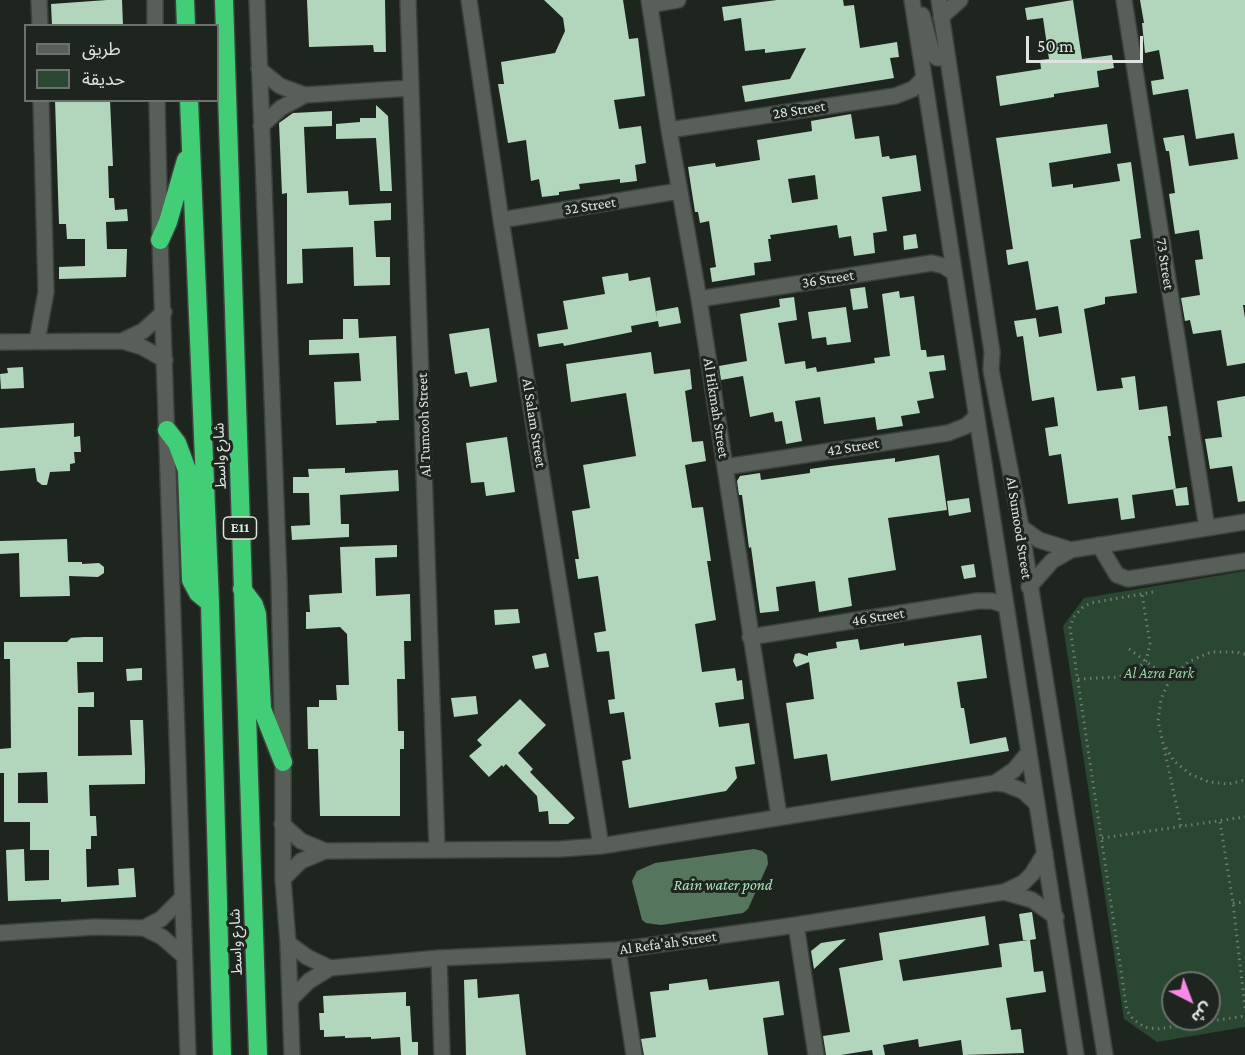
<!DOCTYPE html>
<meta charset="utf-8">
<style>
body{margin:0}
#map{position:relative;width:1245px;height:1055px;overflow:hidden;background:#1e251f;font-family:"Crimson Pro","Noto Sans Arabic",serif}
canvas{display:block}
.legend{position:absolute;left:24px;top:24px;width:195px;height:78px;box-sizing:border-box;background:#1e251f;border:2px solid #6b716c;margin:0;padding:8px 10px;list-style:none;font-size:18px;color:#dfe4e0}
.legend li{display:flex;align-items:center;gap:12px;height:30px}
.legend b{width:30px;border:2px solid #6b716c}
.north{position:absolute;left:1161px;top:971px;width:60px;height:60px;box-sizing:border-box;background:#1e251f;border:2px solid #6b716c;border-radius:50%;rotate:138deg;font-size:16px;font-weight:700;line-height:24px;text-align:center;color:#dfe4e0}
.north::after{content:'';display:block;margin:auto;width:21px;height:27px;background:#f888ea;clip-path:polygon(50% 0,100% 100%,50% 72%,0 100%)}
.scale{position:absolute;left:1026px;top:36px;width:117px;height:27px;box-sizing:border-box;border:3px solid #dfe4e0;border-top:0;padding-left:8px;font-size:18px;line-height:21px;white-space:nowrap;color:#dfe4e0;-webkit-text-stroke:4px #1e251f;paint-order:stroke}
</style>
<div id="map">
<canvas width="1245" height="1055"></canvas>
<ul class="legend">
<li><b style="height:8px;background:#575f58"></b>طريق</li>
<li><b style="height:16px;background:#294731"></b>حديقة</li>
</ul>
<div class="north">ش</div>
<div class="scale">50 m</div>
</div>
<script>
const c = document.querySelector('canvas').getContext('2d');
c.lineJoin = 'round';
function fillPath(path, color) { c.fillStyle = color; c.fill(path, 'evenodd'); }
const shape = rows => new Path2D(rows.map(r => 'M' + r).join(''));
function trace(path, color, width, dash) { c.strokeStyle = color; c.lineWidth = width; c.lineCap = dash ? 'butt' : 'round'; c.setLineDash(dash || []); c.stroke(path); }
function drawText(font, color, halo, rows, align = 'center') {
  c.font = font + ' "Crimson Pro","Noto Sans Arabic",serif'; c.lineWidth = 6; c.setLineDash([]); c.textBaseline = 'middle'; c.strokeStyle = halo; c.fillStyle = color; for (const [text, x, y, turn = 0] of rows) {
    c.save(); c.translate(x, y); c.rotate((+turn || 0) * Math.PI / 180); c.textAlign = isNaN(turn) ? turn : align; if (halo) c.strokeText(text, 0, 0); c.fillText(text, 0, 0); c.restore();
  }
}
fillPath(shape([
 [1245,571,1245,1027,1157,1042,1124,1019,1063,626,1084,598],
 [1173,983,1209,983,1209,1019,1173,1019]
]), '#294731');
fillPath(shape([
 [754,849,762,851,767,855,768,864,748,909,743,913,661,925,646,923,642,920,632,881,637,871,655,863]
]), '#55765d');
fillPath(shape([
 [107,0,122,0,123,26,52,26,51,4],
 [307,0,385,0,386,52,374,52,373,45,309,47],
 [544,0,623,0,629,39,638,38,645,96,614,100,619,129,641,126,646,163,635,165,637,181,620,183,620,179,579,184,580,189,559,192,559,195,542,197,539,179,531,181,526,140,508,143,498,84,504,84,501,62,555,53,565,31,563,18],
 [777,0,843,0,844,6,854,5,860,48,897,42,899,57,890,58,894,78,745,102,742,86,790,79,806,48,765,53,765,49,745,51,741,18,724,21,722,7],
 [1073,0,1082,59,1112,55,1114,68,1097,71,1099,87,1054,94,1054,97,1000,106,996,76,1041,69,1040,60,1049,59,1043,18,1027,20,1025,8],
 [1140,0,1245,0,1245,158,1238,159,1234,133,1196,139,1188,89,1153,95,1151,81,1164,79,1159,50,1145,53,1142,23,1144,23],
 [55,100,110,100,113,166,108,166,109,198,114,198,115,210,127,209,128,221,106,222,107,249,127,249,126,277,59,279,59,267,85,266,85,239,67,239,66,224,59,224],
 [376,105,388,116,392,191,380,191,376,138,336,139,336,124,360,122,360,118,376,118],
 [332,111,332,126,304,127,307,193,348,191,349,205,391,203,391,220,374,221,376,257,390,257,390,285,354,286,353,247,302,249,303,283,287,284,287,193,282,194,279,123,293,113],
 [851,114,855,139,879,136,882,157,889,156,890,159,916,155,921,191,882,197,887,231,873,233,875,253,854,256,851,236,839,238,837,225,770,235,771,239,768,239,771,261,754,263,755,275,712,282,710,268,716,267,709,221,700,223,698,212,695,212,688,167,715,163,716,167,760,160,757,140,812,131,811,121],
 [815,175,818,199,792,203,788,179],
 [1107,124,1111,153,1049,163,1052,187,1073,184,1073,188,1120,181,1117,164,1131,162,1141,238,1130,240,1137,293,1105,297,1105,304,1084,309,1097,391,1123,388,1121,378,1135,376,1139,410,1167,406,1171,436,1168,436,1176,489,1132,495,1135,518,1121,520,1118,498,1068,504,1061,454,1049,456,1045,428,1058,426,1054,397,1032,401,1023,336,1017,337,1014,321,1036,318,1039,337,1062,333,1058,306,1036,310,1028,261,1008,265,1006,250,1013,249,996,138],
 [1184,135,1189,166,1245,158,1245,305,1243,305,1245,318,1245,363,1227,366,1221,330,1193,334,1190,320,1185,321,1181,298,1200,295,1195,260,1203,259,1199,230,1175,234,1169,194,1175,193,1169,151,1166,151,1163,138],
 [916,234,918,248,904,250,903,236],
 [628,273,629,281,650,277,657,319,656,311,678,307,681,323,659,327,658,321,631,326,632,332,564,346,563,343,539,347,537,334,568,329,563,301,605,294,602,277],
 [865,287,868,308,853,310,850,289],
 [899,291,900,298,914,296,921,350,926,350,927,357,944,355,946,370,929,372,934,398,917,401,920,413,901,416,903,426,877,430,875,417,824,424,820,397,795,401,802,441,786,444,782,421,775,422,773,412,750,417,743,376,721,380,719,366,747,361,740,314,780,307,779,299,794,297,797,320,778,323,785,364,805,361,806,369,816,367,817,372,875,363,874,358,890,356,882,294],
 [846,307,851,342,827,345,826,337,812,339,808,312],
 [343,319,358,319,359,338,396,336,399,420,376,421,377,423,336,425,334,382,361,381,359,353,309,355,309,340,343,339],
 [489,328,497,382,470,387,467,372,455,374,449,334],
 [651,352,654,374,690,369,692,389,685,391,692,442,703,441,706,461,685,465,692,508,703,507,711,561,707,561,716,620,695,624,702,672,735,668,737,681,742,680,744,699,715,703,719,727,749,723,755,764,735,767,737,778,726,791,629,808,622,761,631,759,624,712,610,714,608,700,615,699,609,651,597,652,594,633,606,631,598,576,578,579,575,559,579,559,572,511,590,508,583,465,636,456,626,393,571,402,566,364],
 [23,367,24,388,1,389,0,374,8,373,7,368],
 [1245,396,1245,501,1238,502,1232,466,1210,469,1205,439,1222,437,1217,401],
 [74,423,74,437,80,436,81,452,74,452,75,463,70,464,70,471,50,472,47,485,42,485,37,481,35,468,0,471,0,428],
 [507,437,515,492,486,496,484,482,471,483,466,443],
 [939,455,947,510,888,518,896,570,848,578,852,606,819,612,815,581,776,587,779,611,760,613,751,547,749,548,742,495,739,495,737,481,740,476,760,473,761,480,810,473,810,469,831,466,895,458,895,462],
 [345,468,345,473,398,470,399,491,340,495,341,524,349,524,349,537,292,540,291,526,310,525,309,493,293,493,293,477,309,477,308,469],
 [1187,487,1189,505,1176,506,1173,489],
 [969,498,971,512,949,516,947,501],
 [67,539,68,562,82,562,82,564,99,563,104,567,104,573,98,577,69,576,70,596,20,597,19,553,0,554,0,541],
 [397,545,397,557,375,558,376,596,410,594,411,641,404,641,405,679,397,679,398,731,404,731,404,749,400,749,400,816,320,816,318,749,308,749,307,707,319,707,319,700,337,700,336,685,349,685,347,634,340,627,306,629,306,612,310,612,309,595,342,593,340,547],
 [974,564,976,577,964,579,961,566],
 [518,609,520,623,495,625,494,610],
 [981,635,987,678,957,682,961,708,964,708,970,744,1006,737,1009,751,831,781,827,754,794,759,786,703,814,699,809,662,796,667,793,661,795,654,799,653,808,656,808,653,837,648,836,642,858,639,860,650,904,643,904,646],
 [84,637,103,637,103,662,77,662,78,693,94,692,94,707,78,707,78,756,132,755,130,720,143,720,145,770,145,784,89,785,90,816,96,816,97,836,91,836,91,849,86,849,87,887,119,885,118,869,134,868,136,897,61,902,61,899,8,901,6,850,24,849,25,881,49,880,49,850,30,850,30,822,4,822,4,773,0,773,0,749,11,748,10,659,4,659,4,642,67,642,71,638],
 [47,772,48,803,18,803,18,773],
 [546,653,549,667,535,669,532,656],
 [142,668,142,680,127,681,126,669],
 [476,696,478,714,454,717,451,698],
 [520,699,546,725,518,753,533,769,530,772,575,818,568,824,549,824,548,811,539,812,537,796,506,764,503,767,502,765,489,777,469,756,482,745,477,740],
 [1032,912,1036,939,1030,940,1034,972,1043,971,1046,992,1006,998,1011,1030,1021,1029,1024,1053,963,1055,961,1040,919,1047,918,1039,883,1045,885,1055,873,1055,872,1050,841,1055,826,1055,823,1036,850,1032,839,968,883,960,879,933,985,916,989,945,899,960,903,981,1002,967,999,944,1028,940,1023,940,1019,914],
 [846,939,814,969,811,951,821,943],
 [477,979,478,998,519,994,526,1055,466,1055,464,980],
 [707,979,709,990,779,981,784,1015,763,1018,768,1055,644,1055,641,1039,656,1037,650,992,669,990,669,984],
 [406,992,406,1006,410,1006,412,1042,418,1042,418,1055,401,1055,400,1037,371,1039,371,1037,345,1038,345,1036,324,1037,324,1030,320,1030,319,1013,324,1013,323,996]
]), '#b2d6bb');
const minor = shape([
 [39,0,40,26],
 [155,0,155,26],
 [257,0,279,581,283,762,283,879,288,943,292,1055],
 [408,0,437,849],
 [469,0,501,220,601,846],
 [649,0,669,130,699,299,779,816],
 [912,0,1076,1055],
 [939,0,992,352,991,370,1021,527,1105,1055],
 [1124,0,1207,528],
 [650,5,678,0],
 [922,15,932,53,937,58,940,58,947,53],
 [941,17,960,0],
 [259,69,280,86,305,95,411,88],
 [157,100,160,240,188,1055],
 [261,126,281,108,305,95],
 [669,130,895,96,913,89,924,78],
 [501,220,679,191],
 [699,299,932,263,944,266,954,273],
 [37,341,46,292,41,100],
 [122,341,143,331,164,312],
 [0,342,122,341,142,347,165,360],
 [725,467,948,433,966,426,976,417],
 [1021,527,1039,540,1071,550],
 [1099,545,1117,575,1128,579,1245,561],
 [1029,587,1052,561,1071,550,1245,522],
 [750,637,977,601,992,601,1005,605],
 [995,783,1014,770,1029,752],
 [282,824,301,841,325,851],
 [283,879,301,861,325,851,560,849,601,846,995,783,1005,784,1023,791,1037,804],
 [1004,892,1032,900,1056,917],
 [796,925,816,1055],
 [144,928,161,919,182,898],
 [0,933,95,927,144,928,162,937,184,956],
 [288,943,307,957,330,968],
 [618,950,634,1055],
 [439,958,442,1055],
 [291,999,309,981,330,968,439,958,618,950,796,925,1004,892,1023,883,1032,874,1045,853]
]);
const highway = shape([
 [185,0,186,26],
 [224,0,258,1055],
 [189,100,210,603,222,1055],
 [160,240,168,222,186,160],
 [167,430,177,443,187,470,191,580,198,593,210,603],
 [242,589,254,605,257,614,262,709,283,762]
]);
trace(minor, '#3c413d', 18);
trace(highway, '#3c413d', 21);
trace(shape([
 [1153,592,1091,603,1083,607,1073,618,1070,628,1127,1011,1133,1019,1144,1027,1157,1029,1245,1016],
 [1129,649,1170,679],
 [1245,654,1236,652,1211,652,1188,662,1170,679,1161,699,1158,721,1163,743,1174,761,1190,774,1209,782,1229,784,1245,780],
 [1078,679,1119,677,1135,670,1146,661,1150,644,1142,594],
 [1164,748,1181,826],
 [1220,822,1233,903,1245,1008],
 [1102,838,1245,817],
 [1233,903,1245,902]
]), '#737974', 3, [1.5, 4.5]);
trace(minor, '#575f58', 15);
trace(highway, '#42ce77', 18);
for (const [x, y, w] of [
 [240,528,33]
]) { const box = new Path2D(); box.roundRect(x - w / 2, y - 11, w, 22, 4.5); c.fillStyle = '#1e251f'; c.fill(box); trace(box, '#dfe4e0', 1.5); }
drawText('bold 14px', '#dfe4e0', null, [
 ["E11",240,528]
]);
drawText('15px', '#dfe4e0', '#1e251f', [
 ["28 Street",799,110,-9],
 ["32 Street",590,206,-9],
 ["73 Street",1165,264,81],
 ["36 Street",828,279,-9],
 ["Al Hikmah Street",716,408,81],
 ["Al Salam Street",534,423,81],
 ["Al Tumooh Street",424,425,-92],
 ["42 Street",853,447,-9],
 ["شارع واسط",220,456,-92],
 ["Al Sumood Street",1019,528,81],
 ["46 Street",878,617,-9],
 ["شارع واسط",236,942,-92],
 ["Al Refa'ah Street",668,943,-8]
]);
drawText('italic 15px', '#9ad3a8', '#1e251f', [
 ["Al Azra Park",1159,673]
]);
drawText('italic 16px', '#a9e3b8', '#1e251f', [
 ["Rain water pond",723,885]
]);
</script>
